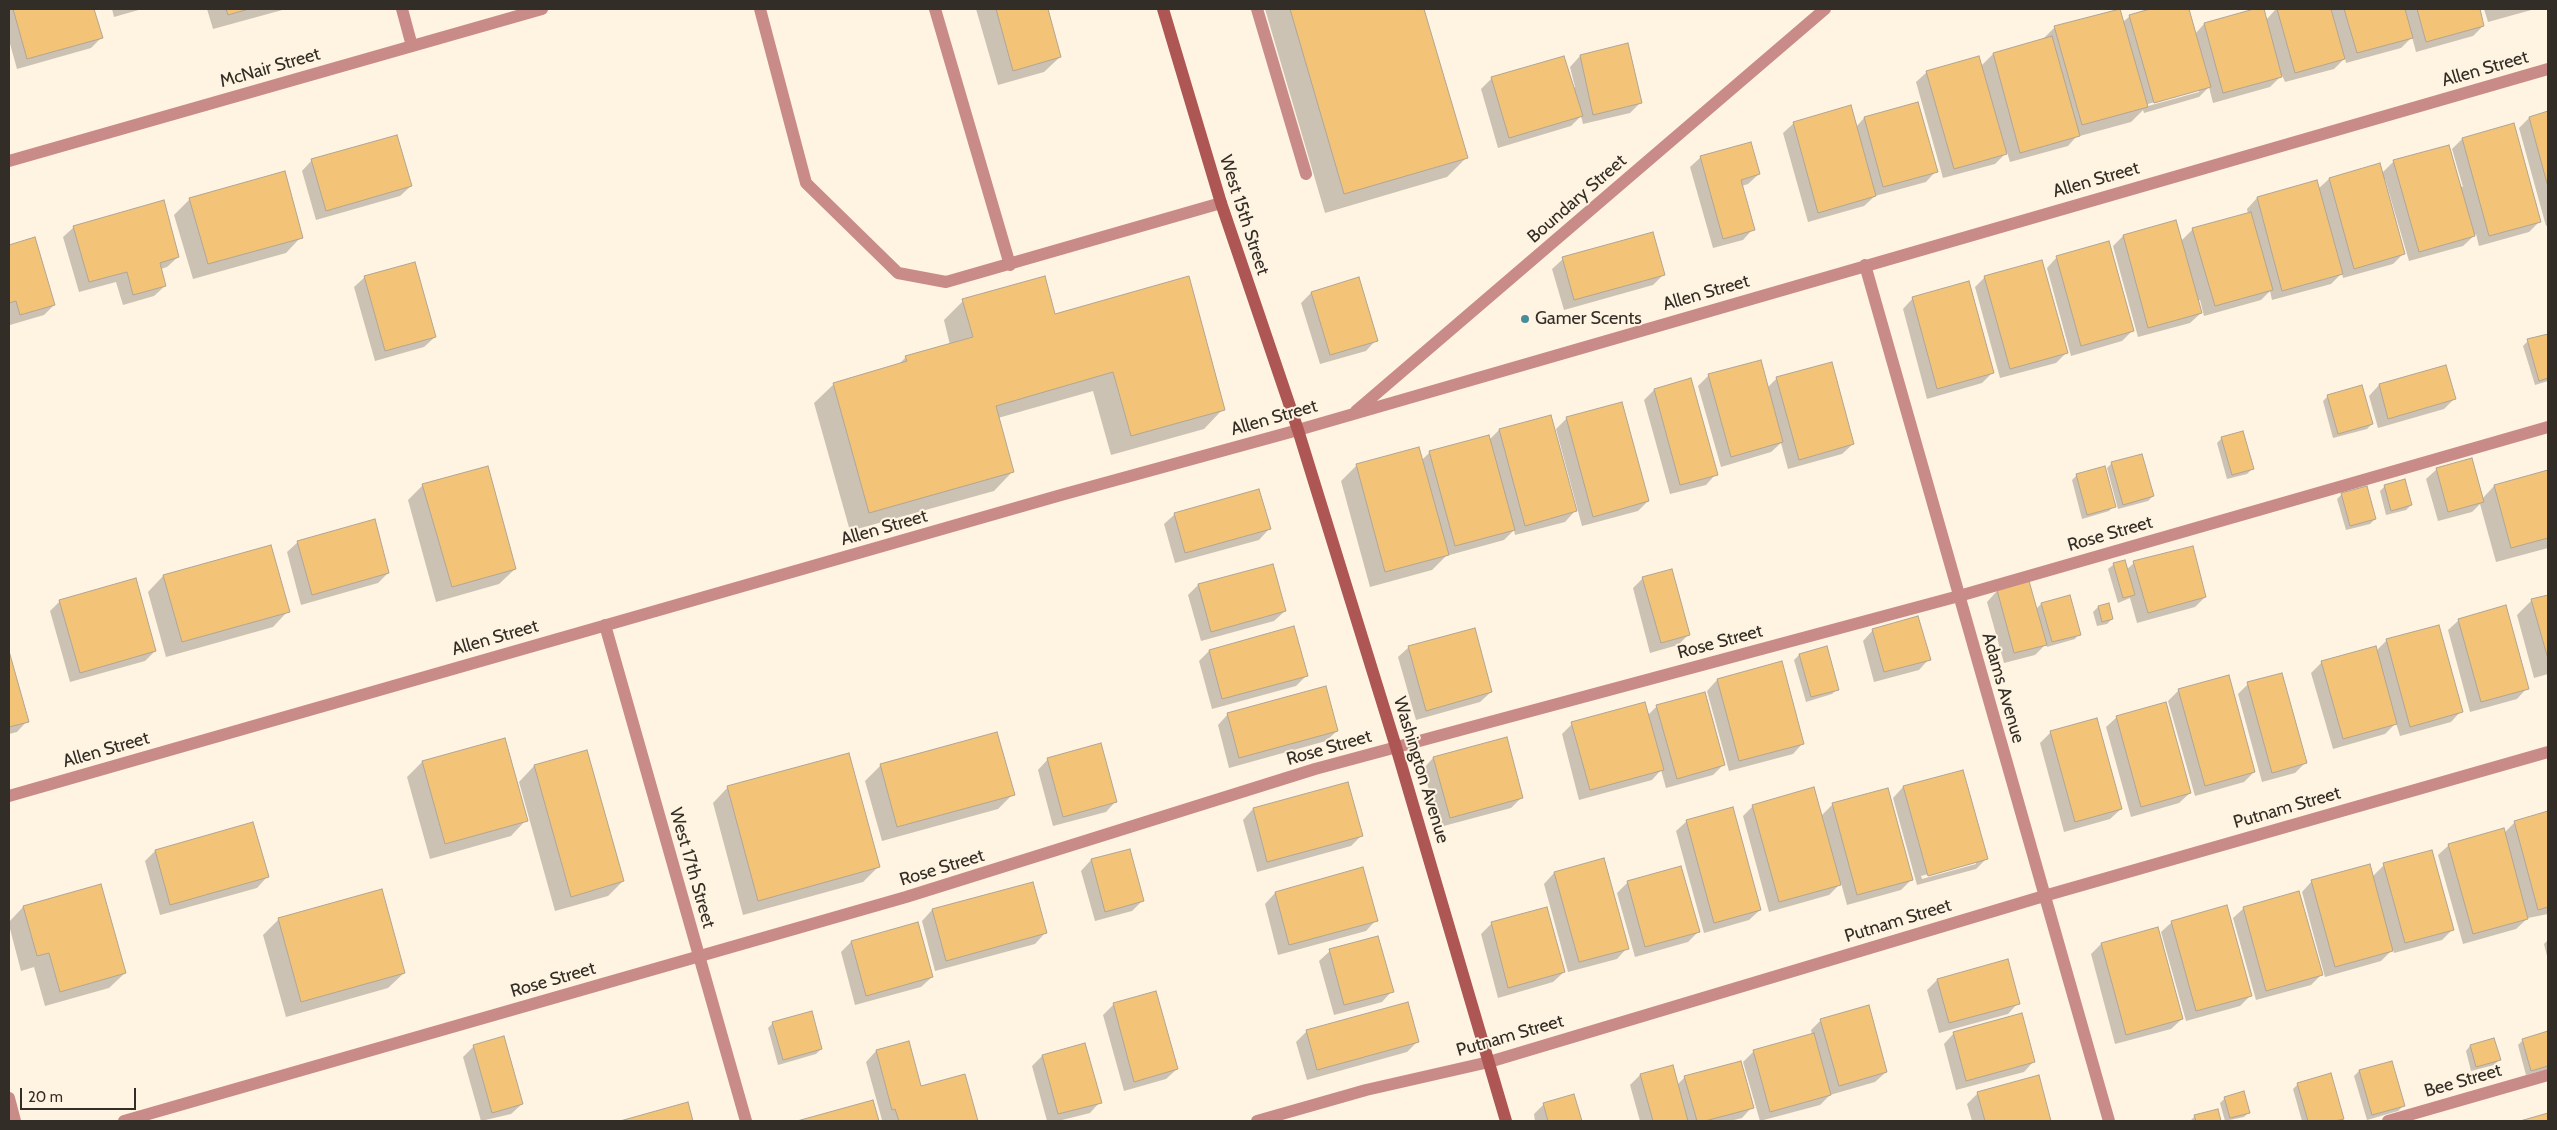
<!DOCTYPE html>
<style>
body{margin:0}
#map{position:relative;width:2557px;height:1130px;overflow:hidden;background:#fff3e1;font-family:Cabin,sans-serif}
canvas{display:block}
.frame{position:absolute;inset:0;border:10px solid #322d26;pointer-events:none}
.scale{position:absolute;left:20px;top:1088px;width:116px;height:22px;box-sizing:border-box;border:2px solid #322d26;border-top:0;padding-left:6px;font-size:15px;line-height:18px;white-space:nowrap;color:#322d26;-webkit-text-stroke:4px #fff3e1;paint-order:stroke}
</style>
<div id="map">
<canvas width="2557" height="1130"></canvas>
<div class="frame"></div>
<div class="scale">20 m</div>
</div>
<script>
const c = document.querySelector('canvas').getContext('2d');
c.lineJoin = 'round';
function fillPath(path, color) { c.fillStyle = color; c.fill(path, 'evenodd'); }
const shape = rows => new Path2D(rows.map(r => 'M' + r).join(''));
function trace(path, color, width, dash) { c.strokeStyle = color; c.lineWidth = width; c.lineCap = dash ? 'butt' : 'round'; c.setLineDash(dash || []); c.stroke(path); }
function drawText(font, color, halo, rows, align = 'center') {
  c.font = font + ' Cabin,sans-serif'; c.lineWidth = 4; c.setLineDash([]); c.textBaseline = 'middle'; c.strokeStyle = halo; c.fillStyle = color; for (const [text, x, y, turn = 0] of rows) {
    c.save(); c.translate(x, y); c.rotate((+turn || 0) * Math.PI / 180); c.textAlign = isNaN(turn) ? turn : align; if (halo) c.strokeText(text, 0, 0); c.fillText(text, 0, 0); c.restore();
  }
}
fillPath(shape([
 [9,9,93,9,101,38,91,48,17,69,9,40],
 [112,9,142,9,114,17],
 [207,9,286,9,213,29],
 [976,9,1046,9,1060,57,1044,72,998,85],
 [1265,9,1423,9,1467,157,1447,177,1325,213],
 [2155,9,2187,9,2195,34,2204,24,2259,9,2263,9,2266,20,2276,9,2478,9,2483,26,2473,36,2416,52,2412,37,2401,48,2346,63,2345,58,2334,69,2285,82,2282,75,2270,87,2213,103,2209,87,2199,97,2144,113,2143,110,2131,122,2076,137,2068,146,2010,162,2007,152,1995,164,1943,178,1916,82,1927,72,1981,66,1993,54,2042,40,2055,27,2123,22,2130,16],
 [2199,89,2199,92,2148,106,2148,104],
 [2484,9,2535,9,2488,22],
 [1627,45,1640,103,1630,113,1583,124,1581,116,1571,126,1498,148,1481,89,1492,78,1573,88,1575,87,1570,67,1580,56],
 [1917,104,1936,171,1926,182,1875,196,1864,206,1808,222,1783,133,1794,123,1856,127,1864,118],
 [2548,112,2548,225,2546,226,2519,128,2529,118],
 [2462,139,2540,221,2529,232,2479,246,2476,234,2463,246,2409,261,2385,179,2383,179,2403,254,2393,264,2343,278,2342,273,2331,284,2272,300,2270,291,2261,300,2204,316,2200,300,2198,301,2201,313,2190,323,2138,337,2113,246,2123,236,2175,222,2181,241,2193,229,2248,214,2247,209,2257,198,2316,182,2318,189,2329,179,2381,174,2394,161,2463,187,2452,149],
 [1701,157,1759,174,1748,184,1742,186,1753,229,1743,240,1713,248,1690,167],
 [312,160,411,186,400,196,316,220,302,171],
 [190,199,301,237,286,253,193,279,174,215],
 [74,227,178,257,167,267,161,269,165,286,154,296,123,305,116,282,79,292,63,237],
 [34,239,54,305,44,315,10,325,9,246],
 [2057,257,2132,331,2122,341,2071,356,2047,268],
 [1563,259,1664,274,1653,285,1564,310,1552,269],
 [365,277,435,337,424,347,375,361,354,287],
 [1985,277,2067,352,2056,363,2000,378,1975,287],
 [1311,293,1376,340,1366,351,1320,364,1301,303],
 [1913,298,1992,373,1982,383,1927,399,1903,309],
 [963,301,1054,316,1223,409,1204,429,1111,455,1093,391,998,418,1013,471,994,491,850,531,814,403,834,384,898,365,906,357,950,345,944,320],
 [2548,335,2548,381,2535,385,2523,346,2528,341],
 [2445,367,2454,399,2444,409,2378,428,2369,396,2379,385],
 [1709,375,1767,388,1777,378,1853,444,1842,454,1788,469,1781,443,1771,452,1721,467,1698,386],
 [1654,390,1716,474,1706,485,1670,494,1644,400],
 [2328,396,2372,424,2367,429,2333,438,2323,401],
 [1621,403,1648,501,1638,511,1582,526,1556,429,1566,419],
 [1499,430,1575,511,1565,522,1515,535,1514,530,1504,540,1446,556,1432,570,1370,587,1341,481,1356,466,1419,448,1422,460,1430,452,1489,440],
 [2222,438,2252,469,2247,474,2227,479,2217,443],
 [2112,463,2153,496,2148,501,2118,509,2107,468],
 [2437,469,2482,499,2494,486,2548,471,2548,548,2496,562,2480,504,2472,512,2438,521,2426,479],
 [2077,475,2114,506,2109,511,2082,519,2072,480],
 [423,485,515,569,499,584,436,602,408,500],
 [2385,486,2411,505,2406,510,2386,515,2380,491],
 [2342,494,2375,519,2370,524,2346,530,2337,499],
 [1175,514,1269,529,1259,540,1175,563,1164,524],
 [298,542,388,573,378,583,301,605,287,552],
 [270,546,288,611,273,627,166,657,148,592,163,576],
 [2124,562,2126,570,2134,563,2205,597,2195,607,2137,623,2130,598,2118,603,2108,569,2113,565],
 [1643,578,1688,635,1678,645,1650,653,1633,588],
 [1198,585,1285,611,1274,621,1201,641,1188,595],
 [1997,591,2036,609,2041,604,2079,634,2075,639,2047,647,2046,644,2035,655,2004,663,1987,602],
 [2548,596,2548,674,2534,678,2517,615,2532,600],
 [60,601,155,651,145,661,70,682,50,611],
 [2108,604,2112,619,2107,624,2097,626,2093,612,2098,607],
 [2459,620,2527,688,2517,699,2470,712,2448,630],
 [1873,630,1929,659,1919,670,1874,682,1863,641],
 [2387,640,2461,711,2451,722,2400,736,2396,723,2385,734,2333,749,2311,673,2322,662,2376,651],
 [1409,647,1491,692,1480,702,1416,720,1398,657],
 [1826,648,1837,689,1832,694,1806,702,1794,660,1799,655],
 [1209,651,1306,676,1296,686,1212,709,1199,661],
 [9,656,27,721,17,732,9,734],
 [1781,662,1803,743,1793,754,1729,771,1707,691,1717,680],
 [2248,684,2306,762,2295,773,2262,782,2238,694],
 [2179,690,2254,772,2244,782,2195,796,2168,701],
 [1657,706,1723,765,1713,775,1666,788,1661,770,1652,780,1579,800,1562,734,1572,724,1648,715],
 [1228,714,1337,731,1326,741,1229,768,1218,725],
 [2117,717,2190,793,2179,803,2131,817,2106,727],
 [2096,720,2121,809,2110,819,2064,832,2040,743,2050,733],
 [996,734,1013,794,998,809,882,841,865,781,880,766],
 [586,752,623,881,608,896,555,911,519,782,534,766],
 [1433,758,1522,797,1511,808,1440,827,1423,769],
 [1048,759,1116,801,1106,812,1053,826,1038,770],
 [422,762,526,820,511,836,430,859,407,777],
 [1962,771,1986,859,1976,869,1917,885,1893,798,1903,787],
 [1976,861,1976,864,1922,879,1921,876],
 [1347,784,1361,836,1351,846,1257,872,1243,820,1253,809],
 [728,787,878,867,863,882,743,915,713,803],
 [1833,804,1912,879,1901,890,1847,905,1841,883,1829,895,1769,912,1743,816,1753,806,1821,816],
 [2548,813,2548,914,2528,918,2516,929,2463,944,2438,855,2449,845,2504,833,2515,822],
 [1687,821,1760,910,1749,920,1704,933,1676,831],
 [1129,850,1142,901,1132,911,1095,921,1081,871,1091,860],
 [155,851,267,877,257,888,160,915,145,861],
 [1603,860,1627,948,1617,959,1568,972,1544,884,1554,873],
 [2384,865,2453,929,2442,940,2394,953,2393,949,2381,961,2325,977,2302,892,2312,881,2372,877],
 [1362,869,1376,920,1366,931,1278,955,1265,904,1275,893],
 [1628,882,1698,932,1688,942,1635,957,1617,893],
 [1032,883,1045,933,1035,944,935,971,922,921,932,910],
 [381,891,404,973,388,988,286,1017,263,935,278,920],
 [23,907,125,973,109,988,45,1006,34,967,21,971,9,925,9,922],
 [1546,908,1564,972,1553,982,1498,998,1481,934,1491,924],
 [2244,908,2321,975,2311,985,2256,1000,2233,918],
 [2172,922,2250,996,2240,1006,2186,1021,2161,932],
 [2157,929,2182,1019,2171,1029,2115,1044,2091,954,2101,944],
 [2548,940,2548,960,2544,944],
 [851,942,932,977,921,987,855,1005,841,952],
 [1330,951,1392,991,1382,1002,1334,1015,1319,961],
 [1937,980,2018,1003,2008,1014,1939,1033,1927,990],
 [1114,1004,1177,1069,1166,1079,1124,1091,1103,1015],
 [1821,1020,1886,1072,1875,1082,1830,1095,1820,1105,1760,1121,1743,1062,1754,1051,1812,1035,1811,1030],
 [773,1023,821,1049,816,1054,778,1065,768,1028],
 [1307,1031,1417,1042,1407,1052,1307,1080,1296,1042],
 [1954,1033,2034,1061,2024,1072,1956,1090,1944,1044],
 [2548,1033,2548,1069,2526,1075,2518,1045,2523,1040],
 [503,1038,522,1104,511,1114,481,1121,463,1057,473,1047],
 [2470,1046,2499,1060,2494,1065,2471,1071,2466,1051],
 [876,1051,921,1087,964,1075,977,1121,882,1120,866,1062],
 [1042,1056,1100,1102,1090,1113,1058,1121,1047,1121,1032,1066],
 [2359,1071,2403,1106,2398,1111,2367,1120,2354,1076],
 [1640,1075,1677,1085,1685,1077,1752,1107,1742,1118,1730,1121,1640,1121,1630,1085],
 [2038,1077,2050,1121,1972,1121,1967,1104,1978,1093],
 [2298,1084,2342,1118,2339,1121,2302,1121,2293,1089],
 [1573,1096,1580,1121,1535,1121,1534,1114,1544,1104],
 [2225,1098,2249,1112,2244,1117,2225,1121,2220,1103],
 [872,1102,877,1121,802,1121],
 [687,1104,692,1121,625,1121],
 [2217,1110,2220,1121,2190,1121,2195,1116]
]), '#0003');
const building = shape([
 [13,9,94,9,103,38,27,59,13,9],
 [226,9,249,9,228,15,226,9],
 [996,9,1048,9,1061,57,1013,71,996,9],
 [1290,9,1424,9,1468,158,1344,194,1290,9],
 [2120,9,2148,107,2082,125,2054,26,2120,9],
 [2150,9,2189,9,2211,87,2154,103,2129,15,2150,9],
 [2254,9,2264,9,2282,77,2223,93,2204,23,2254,9],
 [2277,9,2331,9,2345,59,2295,73,2277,9],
 [2344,9,2405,9,2413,38,2357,53,2344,9],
 [2417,9,2480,9,2484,26,2426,42,2417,9],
 [2052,36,2080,136,2020,153,1993,53,2052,36],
 [1628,43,1642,103,1593,115,1580,55,1628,43],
 [1564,56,1583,116,1509,138,1491,77,1564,56],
 [1979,56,2007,154,1954,169,1926,71,1979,56],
 [1918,102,1938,172,1883,187,1864,117,1918,102],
 [1851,105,1876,196,1818,213,1793,122,1851,105],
 [2548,111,2548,187,2529,117,2548,111],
 [2514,123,2541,222,2489,236,2462,138,2514,123],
 [397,135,412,186,326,211,311,159,397,135],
 [1751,142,1760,174,1741,180,1755,230,1723,239,1700,156,1751,142],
 [2449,145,2475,236,2419,252,2393,160,2449,145],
 [2380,163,2405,254,2354,269,2329,178,2380,163],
 [285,171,303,238,208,264,189,198,285,171],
 [2317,180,2343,274,2282,291,2257,197,2317,180],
 [164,200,179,257,160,263,166,286,133,295,127,272,89,282,73,226,164,200],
 [2251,212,2273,290,2215,306,2192,228,2251,212],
 [2176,220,2202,313,2148,328,2123,235,2176,220],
 [1653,232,1665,275,1574,300,1562,257,1653,232],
 [35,237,55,305,20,315,16,301,9,303,9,245,35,237],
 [2109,241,2134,331,2081,346,2056,256,2109,241],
 [2042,260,2068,353,2010,369,1984,276,2042,260],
 [415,262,436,337,385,351,364,276,415,262],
 [1045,276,1055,314,1189,276,1225,410,1131,436,1113,372,996,406,1014,472,869,513,833,383,907,361,905,356,973,337,962,299,1045,276],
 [1359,277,1378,341,1330,355,1311,292,1359,277],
 [1969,281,1994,373,1937,389,1912,297,1969,281],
 [2548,334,2548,378,2539,381,2527,339,2548,334],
 [1761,360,1783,442,1731,457,1708,374,1761,360],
 [1832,362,1854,444,1799,460,1776,377,1832,362],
 [2446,365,2456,399,2388,419,2379,384,2446,365],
 [1691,378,1718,475,1680,485,1654,389,1691,378],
 [2362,385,2373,424,2338,434,2327,395,2362,385],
 [1622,402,1649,501,1593,517,1566,417,1622,402],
 [1551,415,1577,511,1525,526,1499,429,1551,415],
 [2243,431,2254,469,2232,475,2221,437,2243,431],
 [1489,435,1515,530,1455,546,1429,451,1489,435],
 [1419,447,1449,555,1385,572,1356,464,1419,447],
 [2142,454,2154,496,2123,505,2111,462,2142,454],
 [2472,458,2484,502,2448,512,2436,468,2472,458],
 [488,466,516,569,452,587,422,484,488,466],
 [2105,466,2116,507,2087,515,2076,474,2105,466],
 [2548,470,2548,538,2511,548,2494,485,2548,470],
 [2405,479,2412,505,2391,511,2384,485,2405,479],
 [2367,486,2376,519,2350,526,2341,493,2367,486],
 [1259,489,1271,529,1185,553,1174,513,1259,489],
 [375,519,389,573,312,595,297,541,375,519],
 [271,545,290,612,182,642,163,575,271,545],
 [2193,546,2206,597,2148,613,2133,561,2193,546],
 [2125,560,2135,595,2123,598,2113,563,2125,560],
 [1273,564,1286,611,1211,632,1198,584,1273,564],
 [1672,569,1690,635,1661,643,1642,577,1672,569],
 [136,578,156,651,80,673,59,600,136,578],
 [2029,581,2047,645,2014,653,1997,590,2029,581],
 [2070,595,2081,635,2052,642,2041,603,2070,595],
 [2548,595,2548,659,2531,599,2548,595],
 [2109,603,2113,619,2102,622,2098,606,2109,603],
 [2506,605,2529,689,2481,702,2458,619,2506,605],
 [1918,616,1931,660,1884,672,1872,629,1918,616],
 [2439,625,2463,712,2410,727,2386,639,2439,625],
 [1294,626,1308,676,1222,699,1209,650,1294,626],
 [1475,628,1492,692,1426,711,1408,646,1475,628],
 [1827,646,1839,690,1811,697,1799,654,1827,646],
 [2376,646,2397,724,2343,739,2321,661,2376,646],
 [9,651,29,722,9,727,9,651],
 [1782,661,1804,744,1739,761,1717,679,1782,661],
 [2282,673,2307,763,2272,773,2247,682,2282,673],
 [2229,675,2255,772,2205,786,2178,689,2229,675],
 [1326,686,1338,731,1239,758,1227,713,1326,686],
 [1705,692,1725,765,1677,779,1656,705,1705,692],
 [1645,702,1664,770,1590,790,1571,722,1645,702],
 [2166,702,2191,793,2141,807,2116,716,2166,702],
 [2097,718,2122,809,2075,822,2050,731,2097,718],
 [997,732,1015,795,897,827,880,764,997,732],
 [1507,737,1523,798,1450,818,1433,757,1507,737],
 [505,738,528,821,445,844,422,761,505,738],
 [1101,743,1117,802,1063,817,1047,758,1101,743],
 [587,750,624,881,571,897,534,765,587,750],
 [849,753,880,867,758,901,727,786,849,753],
 [1963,770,1988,859,1928,876,1903,786,1963,770],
 [1348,782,1363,836,1267,862,1253,808,1348,782],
 [1814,787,1841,885,1779,902,1752,805,1814,787],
 [1888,788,1913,880,1857,895,1832,803,1888,788],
 [1733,807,1761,910,1714,923,1686,820,1733,807],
 [2548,811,2548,907,2538,910,2514,821,2548,811],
 [253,822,269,877,170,905,155,850,253,822],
 [2504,828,2528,919,2473,934,2448,844,2504,828],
 [1130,849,1144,901,1105,912,1091,859,1130,849],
 [2432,850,2454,930,2405,943,2383,863,2432,850],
 [1604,858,1629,949,1579,962,1554,872,1604,858],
 [2370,864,2393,951,2335,967,2311,880,2370,864],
 [1681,866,1700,932,1645,947,1627,881,1681,866],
 [1363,867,1378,921,1289,945,1275,892,1363,867],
 [1033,882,1047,933,946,961,932,909,1033,882],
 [101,884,126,973,60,992,49,953,37,956,23,906,101,884],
 [382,889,405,973,301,1002,278,918,382,889],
 [2299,891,2323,975,2266,991,2243,907,2299,891],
 [2227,905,2252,996,2196,1011,2171,921,2227,905],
 [1547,907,1565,972,1508,988,1491,922,1547,907],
 [918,922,933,977,866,996,851,941,918,922],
 [2158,927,2183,1019,2126,1035,2101,943,2158,927],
 [1378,936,1394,992,1344,1005,1329,949,1378,936],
 [2008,959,2020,1004,1949,1023,1937,979,2008,959],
 [1156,991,1178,1069,1134,1082,1113,1003,1156,991],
 [1408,1002,1419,1042,1317,1070,1306,1030,1408,1002],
 [1869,1005,1887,1072,1839,1086,1820,1019,1869,1005],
 [812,1011,822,1049,783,1060,772,1022,812,1011],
 [2022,1013,2035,1062,1966,1081,1953,1032,2022,1013],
 [2548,1031,2548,1066,2531,1071,2522,1039,2548,1031],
 [1814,1033,1831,1095,1770,1112,1753,1050,1814,1033],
 [504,1036,523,1104,492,1113,473,1045,504,1036],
 [2494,1038,2501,1060,2476,1067,2470,1045,2494,1038],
 [909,1041,921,1086,965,1074,978,1121,899,1121,895,1109,892,1110,876,1050,909,1041],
 [1085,1043,1102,1103,1058,1114,1042,1055,1085,1043],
 [1741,1061,1754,1108,1705,1121,1697,1121,1684,1076,1741,1061],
 [2392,1061,2405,1106,2372,1115,2359,1070,2392,1061],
 [1673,1065,1688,1121,1653,1121,1640,1074,1673,1065],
 [2331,1073,2344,1119,2335,1121,2308,1121,2297,1083,2331,1073],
 [2039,1075,2051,1121,1985,1121,1977,1092,2039,1075],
 [2244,1091,2250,1113,2230,1118,2224,1097,2244,1091],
 [1574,1094,1582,1121,1548,1121,1543,1103,1574,1094],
 [873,1100,879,1121,797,1121,873,1100],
 [688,1102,693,1121,620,1121,688,1102],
 [2218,1109,2221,1121,2196,1121,2194,1115,2218,1109],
 [2548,1113,2548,1121,2520,1121,2548,1113]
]);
fillPath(building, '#f3c377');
trace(building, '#b0a594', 1);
trace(shape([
 [760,9,806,183,898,273,946,282,1221,203],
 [935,9,1010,265],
 [1257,9,1306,174],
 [124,1121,906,897,1315,769,1959,596,2548,427],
 [2388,1121,2548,1075]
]), '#c98b88', 12);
trace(shape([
 [402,9,412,46],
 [9,161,542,9],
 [1865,265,2109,1121],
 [1356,411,1825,9],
 [605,625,746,1121],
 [9,796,1061,495,1298,430,2548,69],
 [9,1098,15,1121],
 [1257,1121,1366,1090,1489,1062,2044,896,2548,752]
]), '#c98b88', 12);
trace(shape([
 [1163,9,1221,203,1298,430,1396,747,1506,1121]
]), '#ad5654', 12);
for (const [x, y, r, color] of [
 [1525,319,5,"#488b9a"]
]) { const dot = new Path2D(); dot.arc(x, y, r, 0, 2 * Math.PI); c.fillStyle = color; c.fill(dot); trace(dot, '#fff3e1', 2); }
drawText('18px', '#322d26', '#fff3e1', [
 ["McNair Street",270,68,-16],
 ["Allen Street",2485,69,-16],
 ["Allen Street",2096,180,-16],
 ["Boundary Street",1577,199,-41],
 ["West 15th Street",1244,215,72],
 ["Allen Street",1706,293,-16],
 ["Allen Street",1274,418,-16],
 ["Allen Street",884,528,-16],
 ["Rose Street",2110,534,-16],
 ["Allen Street",495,638,-16],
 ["Rose Street",1720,642,-15],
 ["Adams Avenue",2003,688,74],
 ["Rose Street",1329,748,-16],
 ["Allen Street",106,750,-16],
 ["Washington Avenue",1421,770,73],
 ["Putnam Street",2287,808,-16],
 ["West 17th Street",692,868,74],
 ["Rose Street",942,868,-17],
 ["Putnam Street",1898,921,-17],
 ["Rose Street",553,980,-16],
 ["Putnam Street",1510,1036,-16],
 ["Bee Street",2463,1081,-16]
]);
drawText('18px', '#322d26', '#fff3e1', [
 ["Gamer Scents",1535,319]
], 'left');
</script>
